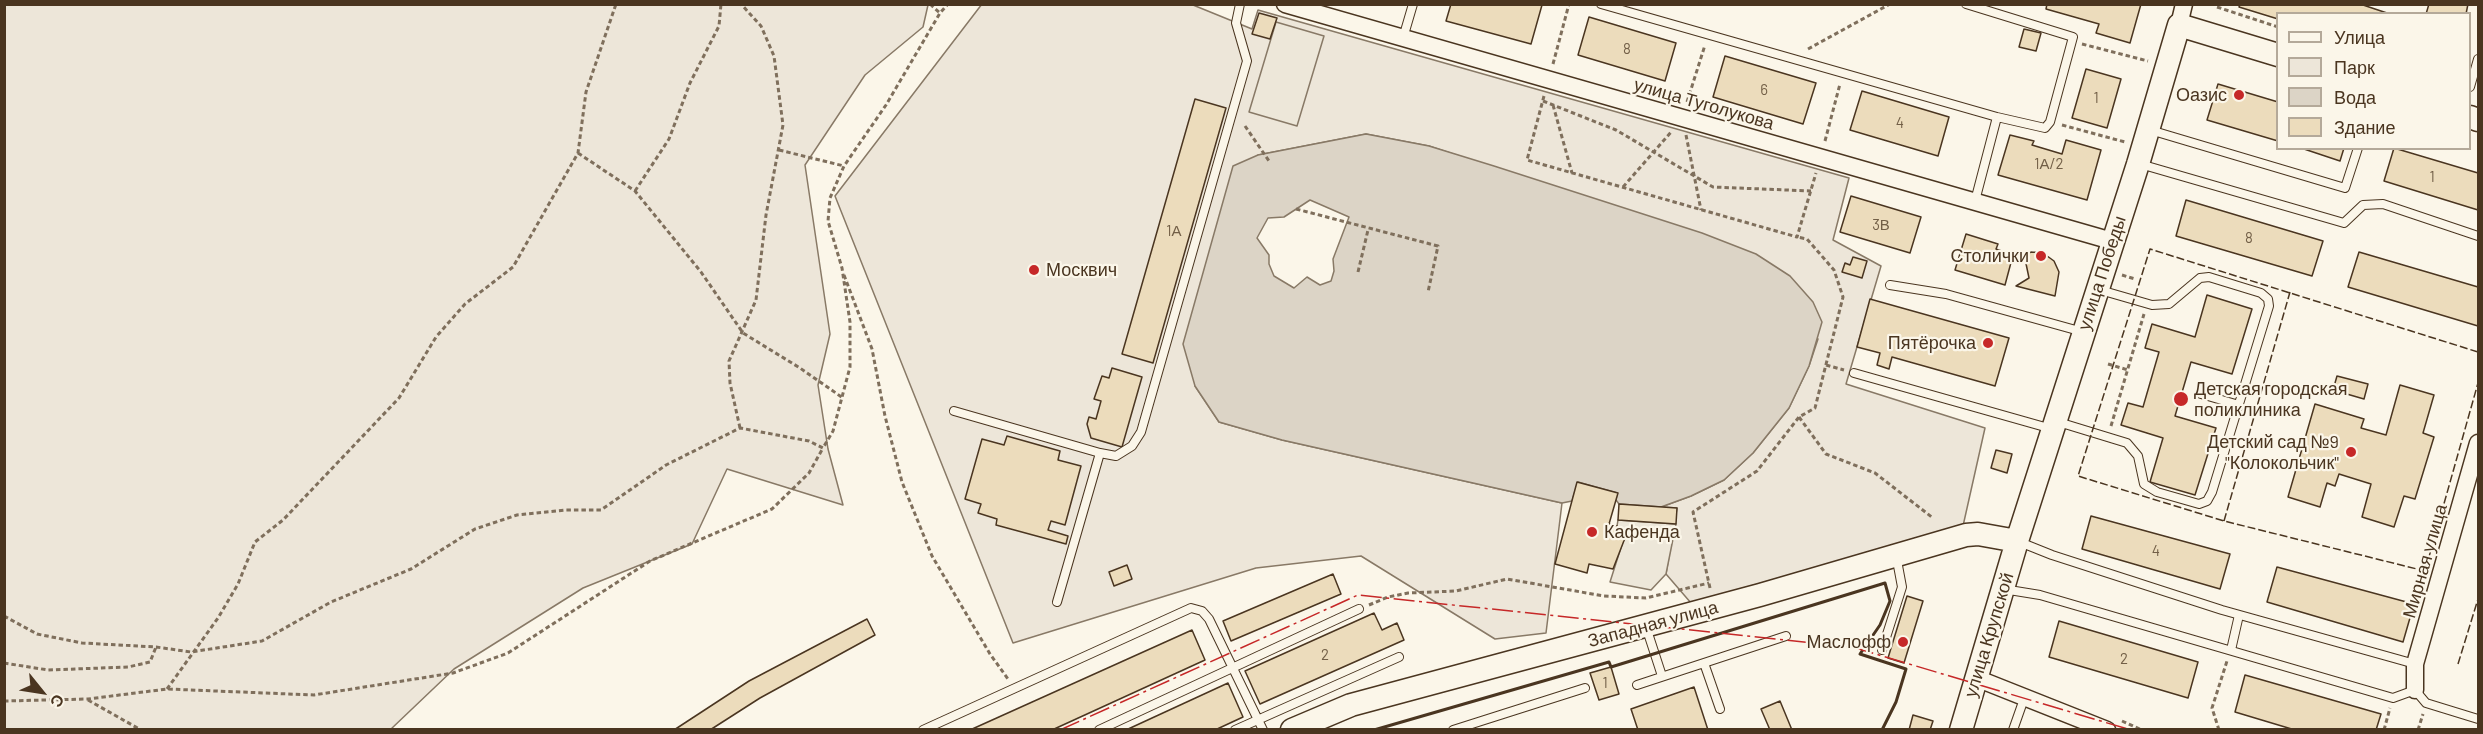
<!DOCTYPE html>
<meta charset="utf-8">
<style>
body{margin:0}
#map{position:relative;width:2483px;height:734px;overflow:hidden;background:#fbf6e9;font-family:Barlow,sans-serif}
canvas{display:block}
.frame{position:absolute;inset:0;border:6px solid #4a3520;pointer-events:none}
.legend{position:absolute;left:2276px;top:12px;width:195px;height:138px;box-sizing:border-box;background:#fbf6e9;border:2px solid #b4a999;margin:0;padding:8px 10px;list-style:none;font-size:18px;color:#4a3520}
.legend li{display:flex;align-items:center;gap:12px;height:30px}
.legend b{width:30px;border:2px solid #b4a999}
.north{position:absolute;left:12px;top:662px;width:60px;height:60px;-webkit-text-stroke:4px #fbf6e9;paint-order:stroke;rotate:120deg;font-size:16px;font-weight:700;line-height:24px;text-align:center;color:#4a3520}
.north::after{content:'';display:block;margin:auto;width:21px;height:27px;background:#4a3520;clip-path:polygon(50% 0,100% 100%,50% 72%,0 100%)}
</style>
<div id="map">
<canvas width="2483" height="734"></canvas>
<div class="frame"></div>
<ul class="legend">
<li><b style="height:8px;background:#fbf6e9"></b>Улица</li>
<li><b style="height:16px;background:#ede6d9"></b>Парк</li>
<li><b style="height:16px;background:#dcd4c6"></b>Вода</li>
<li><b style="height:16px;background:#ecdcbc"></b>Здание</li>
</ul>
<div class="north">С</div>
</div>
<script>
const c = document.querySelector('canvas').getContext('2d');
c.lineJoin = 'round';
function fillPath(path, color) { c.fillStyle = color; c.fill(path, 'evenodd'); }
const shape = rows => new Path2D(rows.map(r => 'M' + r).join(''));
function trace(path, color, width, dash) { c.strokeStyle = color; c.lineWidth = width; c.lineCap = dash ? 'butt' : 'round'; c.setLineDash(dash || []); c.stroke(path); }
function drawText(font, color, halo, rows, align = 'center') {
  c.font = font + ' Barlow,sans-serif'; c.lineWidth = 4.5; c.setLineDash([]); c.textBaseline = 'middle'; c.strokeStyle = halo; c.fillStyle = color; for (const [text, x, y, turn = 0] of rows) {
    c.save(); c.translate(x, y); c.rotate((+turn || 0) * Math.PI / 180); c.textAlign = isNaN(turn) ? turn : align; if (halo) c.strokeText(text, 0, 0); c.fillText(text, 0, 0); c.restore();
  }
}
const green = shape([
 [982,4,1193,5,1252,29,1258,10,1849,178,1833,240,1881,266,1846,384,1985,428,1963,526,1691,603,1666,574,1677,508,1661,507,1691,496,1724,480,1753,453,1789,408,1809,366,1818,339,1559,189,1429,146,1366,134,1258,155,1195,386,1219,422,1282,440,1562,503,1546,633,1495,639,1361,556,1256,568,1013,643,835,196,982,4],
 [4,5,928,5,923,27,865,75,805,165,830,334,818,385,828,449,843,505,727,469,692,544,583,588,454,669,391,729,5,729,4,5]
]);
fillPath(green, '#ede6d9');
trace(green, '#887966', 1.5);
const parking = shape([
 [1276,22,1324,36,1297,126,1249,112,1276,22],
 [1618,520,1676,524,1666,574,1651,590,1610,582,1624,538,1617,526,1618,520]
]);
fillPath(parking, '#ede7d9');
trace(parking, '#887966', 1.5);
const water = shape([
 [1366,134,1429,146,1494,166,1702,233,1756,254,1790,276,1813,302,1822,322,1809,366,1789,408,1753,453,1724,480,1691,496,1661,507,1619,504,1616,500,1617,493,1578,482,1572,501,1562,503,1282,440,1219,422,1195,386,1183,344,1233,166,1258,155,1366,134],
 [1310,200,1349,217,1333,259,1334,271,1331,281,1320,285,1307,277,1294,288,1274,276,1269,264,1269,255,1257,238,1268,218,1284,217,1310,200]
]);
fillPath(water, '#dcd4c6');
trace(water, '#887966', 1.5);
const building = shape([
 [1451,4,1541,4,1542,5,1531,44,1446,21,1451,4],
 [2047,4,2141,4,2130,43,2096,33,2099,24,2046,9,2047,4],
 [2240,4,2360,4,2387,13,2278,14,2278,19,2239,7,2240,4],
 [2429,4,2468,4,2466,14,2426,14,2429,4],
 [1259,13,1277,18,1270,39,1252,34,1259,13],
 [1589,17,1676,43,1665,81,1578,55,1589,17],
 [2024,29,2041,33,2036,51,2019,47,2024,29],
 [1725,56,1816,83,1803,124,1713,97,1725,56],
 [2086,69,2121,79,2107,128,2072,118,2086,69],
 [2218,84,2278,102,2278,141,2207,120,2218,84],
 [1862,91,1949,117,1938,156,1850,130,1862,91],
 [1195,99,1226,108,1153,363,1122,354,1195,99],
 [2010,135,2034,141,2032,145,2062,154,2066,140,2101,150,2087,200,1998,175,2010,135],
 [2301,148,2344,148,2340,161,2301,148],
 [2394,148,2478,173,2478,210,2384,181,2394,148],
 [1851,196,1921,217,1910,253,1840,232,1851,196],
 [2186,200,2323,241,2312,276,2176,236,2186,200],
 [1966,234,1998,244,1996,249,2013,255,2005,285,1955,270,1966,234],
 [2032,252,2043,253,2054,261,2059,272,2055,296,2016,286,2029,278,2024,254,2032,252],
 [2359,252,2478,287,2478,326,2348,287,2359,252],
 [1853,257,1867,261,1862,278,1842,272,1845,263,1850,265,1853,257],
 [2207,295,2252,309,2232,374,2191,362,2175,416,2216,428,2195,495,2150,482,2163,438,2121,425,2128,403,2143,407,2159,352,2145,348,2152,324,2195,337,2207,295],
 [1870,299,2009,338,1995,386,1892,357,1889,369,1877,365,1880,353,1857,347,1870,299],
 [1112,368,1142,377,1122,447,1091,438,1087,424,1089,417,1096,419,1101,401,1094,399,1102,376,1109,378,1112,368],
 [2337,376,2368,384,2364,399,2333,390,2337,376],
 [2400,385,2434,395,2423,433,2434,437,2415,499,2404,496,2394,527,2362,517,2371,484,2339,474,2335,486,2327,483,2320,507,2288,497,2315,404,2364,419,2361,428,2386,435,2400,385],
 [1007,436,1060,451,1058,460,1081,466,1065,525,1051,521,1048,530,1068,536,1066,544,996,525,997,519,978,513,981,504,965,499,982,439,1004,445,1007,436],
 [1996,450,2012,454,2007,473,1991,468,1996,450],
 [1577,482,1618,493,1609,524,1617,526,1625,538,1613,569,1589,564,1587,573,1555,564,1577,482],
 [1619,504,1677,508,1676,524,1618,520,1619,504],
 [2091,516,2230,554,2220,589,2082,549,2091,516],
 [1127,565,1132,579,1114,586,1109,572,1127,565],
 [2277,567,2414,604,2403,642,2267,602,2277,567],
 [1333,574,1341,594,1231,641,1223,621,1333,574],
 [1907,596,1923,601,1904,663,1888,658,1907,596],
 [1374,613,1382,630,1397,623,1404,640,1260,704,1245,671,1374,613],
 [867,619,875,635,760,698,710,730,674,730,749,681,867,619],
 [2059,621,2198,662,2188,698,2049,657,2059,621],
 [1192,630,1205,660,1052,730,970,730,1192,630],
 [1611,667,1619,694,1599,700,1590,673,1611,667],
 [2245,675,2381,714,2376,730,2295,730,2235,712,2245,675],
 [1228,683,1243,717,1215,730,1126,730,1228,683],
 [1694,687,1708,730,1638,730,1631,709,1694,687],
 [1780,701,1792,730,1770,730,1761,709,1780,701],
 [1913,715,1933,721,1930,730,1909,730,1913,715]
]);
fillPath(building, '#ecdcbc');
trace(building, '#4a3520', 1.5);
const lane = shape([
 [1601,4,1997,117,2045,128,2050,122,2073,37,1966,4],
 [1403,38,1413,4],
 [2470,87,2478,59],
 [2150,130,2345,188,2358,148],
 [2140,164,2344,223,2363,205,2383,204,2478,236],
 [1975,201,1997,117],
 [1890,285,1946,294,2083,332],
 [1854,373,2052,429],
 [2201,394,2239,405],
 [954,411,1100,453],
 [2055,421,2127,443,2138,456,2144,484,2157,492,2199,504,2207,501,2212,492,2269,306,2268,299,2261,293,2209,277,2200,278,2169,304,2152,305,2100,290],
 [2017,541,2052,555,2222,610,2415,664],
 [2003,589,2040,595,2393,698,2415,690,2426,703,2478,719],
 [1057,602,1100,453,1116,456,1132,446,1141,432,1247,61,1236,23,1240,4],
 [1646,627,1662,676],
 [1882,650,1902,587,1896,555],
 [2231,650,2239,615],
 [1704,663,1720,709],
 [1637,685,1786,636],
 [923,730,1191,608,1202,611,1209,619,1263,730],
 [1099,730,1359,609],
 [1235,730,1399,657],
 [1453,730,1585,688],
 [2013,730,2025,696]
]);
const street = shape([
 [1285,4,2112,241],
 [2179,25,2184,4],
 [1976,678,2107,730],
 [2415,690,2415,664,2478,443]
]);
const secondary = shape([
 [2470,117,2478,120],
 [1292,730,1351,705,1760,595,1966,535,1978,534,2017,541],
 [1961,730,2017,541,2138,164,2179,25,2278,55]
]);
trace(lane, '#4a3520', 10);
trace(street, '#4a3520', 19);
trace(secondary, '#4a3520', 25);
trace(shape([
 [930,4,940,13],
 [2217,7,2278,27],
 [2082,44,2148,61],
 [1808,49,1890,4],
 [1553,64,1569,4],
 [1544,96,1527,160,1797,237,1816,173],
 [1543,101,1616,130,1713,187,1811,191],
 [1687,102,1705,45],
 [1553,105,1572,173],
 [2062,125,2125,142],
 [1245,126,1269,161],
 [1686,135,1701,210],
 [1825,141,1840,84],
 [779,150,844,166],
 [578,153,635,191,701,272,743,333,800,368,843,398],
 [1623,187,1672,131],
 [635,191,669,139,690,83,719,26,721,4],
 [1296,209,1438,246,1428,292],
 [1358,272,1368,230],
 [844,275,872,349,885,416,902,482,932,556,990,654,1008,679],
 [2122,275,2135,279],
 [2108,364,2128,370],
 [1826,365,1844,370],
 [1799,417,1826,454,1875,473,1933,518],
 [2111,426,2144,314],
 [740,428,730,383,729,361,756,300,766,215,783,125,774,56,761,26,741,4],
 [1710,588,1693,512,1757,471,1799,417,1815,408,1843,297,1834,270,1807,239,1797,237],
 [1369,605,1388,597,1408,593,1456,591,1507,579,1604,596,1646,598,1709,583],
 [4,616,37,634,82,643,156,647,191,652,262,641,331,602,411,569,475,529,517,515,566,510,601,510,666,465,740,428,809,441,823,448,833,431,850,367,850,322,842,268,828,221,830,198,844,166,886,105,940,13,948,4],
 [4,663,48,670,128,667,150,662,156,647],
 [167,689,218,618,238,584,255,542,283,520,399,398,436,337,465,304,513,267,578,153,586,92,616,4],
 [88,700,141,730],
 [4,701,88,699,167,689,314,695,453,673,508,653,650,561,772,509,809,473,823,448],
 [2122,721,2142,730],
 [2219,730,2212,708,2227,661],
 [2384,730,2390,708],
 [2418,730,2423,714]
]), '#7f6f5c', 3, [4.5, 3]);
trace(lane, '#fbf6e9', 8);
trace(street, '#fbf6e9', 16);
trace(secondary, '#fbf6e9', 22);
trace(shape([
 [2478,352,2150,249,2078,476,2224,521,2425,571,2478,383],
 [2224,521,2290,292],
 [2458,664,2478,599]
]), '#4a3520', 1.5, [8, 3]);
trace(shape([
 [1374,730,1609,662,1611,667,1885,583,1890,601,1880,625,1860,654,1906,669,1896,702,1882,730]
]), '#4a3520', 3);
trace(shape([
 [1060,730,1358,595,1852,647,2131,730]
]), '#c62828', 1.5, [21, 4.5, 3, 4.5]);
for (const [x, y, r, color] of [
 [2239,95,6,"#c62828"],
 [2041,256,6,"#c62828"],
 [1034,270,6,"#c62828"],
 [1988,343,6,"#c62828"],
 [2181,399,8,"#c62828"],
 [2351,452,6,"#c62828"],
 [1592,532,6,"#c62828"],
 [1903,642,6,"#c62828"]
]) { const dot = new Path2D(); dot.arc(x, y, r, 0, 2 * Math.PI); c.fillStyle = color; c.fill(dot); trace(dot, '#fbf6e9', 2); }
drawText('15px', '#725f47', null, [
 ["8",1627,49],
 ["6",1764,90],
 ["1",2096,98],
 ["4",1900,123],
 ["1А/2",2049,164],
 ["1",2432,177],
 ["3В",1881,225],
 ["1А",1174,231],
 ["8",2249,238],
 ["4",2156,551],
 ["2",1325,655],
 ["2",2124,659],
 ["1",1605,683]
]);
drawText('18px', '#4a3520', '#fbf6e9', [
 ["Оазис",2227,95],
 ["Столички",2029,256],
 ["Москвич",1046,270,"left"],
 ["Пятёрочка",1976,343],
 ["Детская городская",2194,389,"left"],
 ["поликлиника",2194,410,"left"],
 ["Детский сад №9",2339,442],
 ["\"Колокольчик\"",2339,463],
 ["Кафенда",1604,532,"left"],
 ["Маслофф",1891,642]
], 'right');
drawText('18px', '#4a3520', '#fbf6e9', [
 ["улица Туголукова",1704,104,16],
 ["улица Победы",2102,273,-72],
 ["Мирная улица",2425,561,-74],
 ["Западная улица",1653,624,-15],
 ["улица Крупской",1989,635,-73]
]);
</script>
